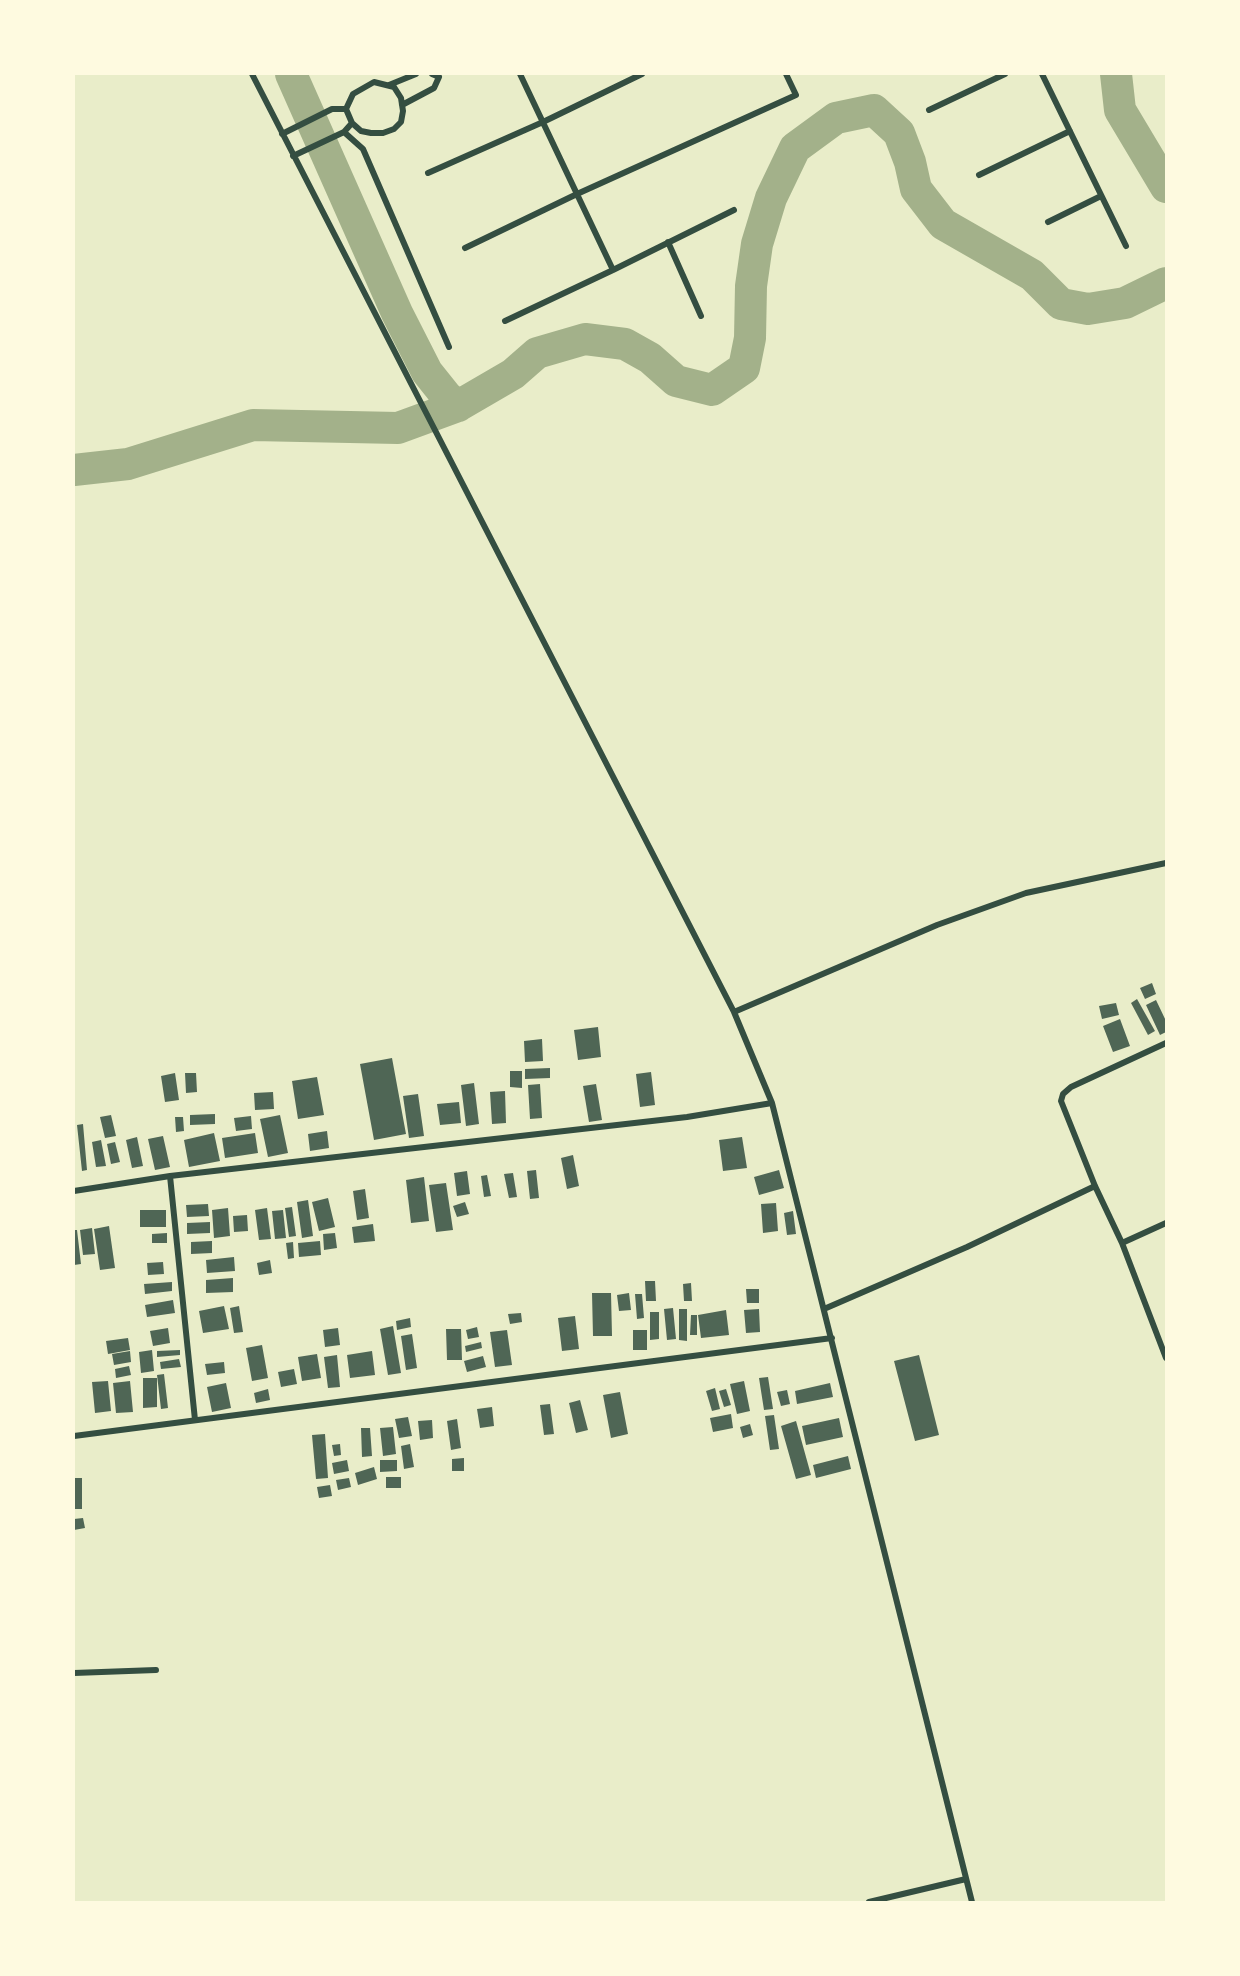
<!DOCTYPE html>
<style>
body{margin:0}
#map{position:relative;width:1240px;height:1976px;overflow:hidden;background:#e9edc9;font-family:Inter,sans-serif}
canvas{display:block}
.frame{position:absolute;inset:0;border:75px solid #fefae0;pointer-events:none}
</style>
<div id="map">
<canvas width="1240" height="1976"></canvas>
<div class="frame"></div>
</div>
<script>
const c = document.querySelector('canvas').getContext('2d');
c.lineJoin = 'round';
const shape = rows => new Path2D(rows.map(r => 'M' + r).join(''));
function trace(path, color, width, dash) { c.strokeStyle = color; c.lineWidth = width; c.lineCap = dash ? 'butt' : 'round'; c.setLineDash(dash || []); c.stroke(path); }
function fillPath(path, color) { c.fillStyle = color; c.fill(path, 'evenodd'); }
trace(shape([
 [291,74,397,313,427,372,447,397,458,406],
 [1116,74,1120,110,1166,187],
 [74,470,128,464,253,425,398,428,458,406,513,374,537,353,585,339,625,344,650,358,676,381,712,390,744,368,750,338,751,286,757,244,771,198,795,148,836,118,874,110,899,133,910,162,916,189,943,224,1032,275,1061,304,1088,309,1125,303,1166,283]
]), '#a3b18a', 32);
fillPath(shape([
 [1152,983,1156,994,1145,999,1140,988],
 [1137,999,1155,1031,1148,1035,1131,1003],
 [1156,1000,1166,1021,1166,1032,1160,1035,1146,1005],
 [1116,1003,1119,1015,1102,1019,1099,1006],
 [1120,1019,1130,1046,1113,1052,1103,1026],
 [598,1027,601,1057,578,1060,574,1030],
 [542,1039,543,1061,525,1062,524,1041],
 [392,1058,406,1134,374,1140,360,1064],
 [550,1068,550,1078,525,1079,525,1069],
 [510,1071,522,1071,522,1088,510,1087],
 [651,1072,655,1105,640,1107,636,1074],
 [175,1073,179,1100,165,1102,161,1076],
 [185,1073,196,1073,197,1092,186,1093],
 [317,1077,324,1115,298,1119,292,1081],
 [474,1083,479,1124,466,1126,461,1085],
 [540,1084,542,1118,530,1119,528,1085],
 [596,1084,602,1120,589,1122,583,1086],
 [505,1091,506,1123,492,1124,490,1092],
 [273,1092,274,1109,255,1110,254,1093],
 [418,1094,424,1136,409,1138,403,1096],
 [459,1102,461,1123,440,1125,437,1104],
 [215,1114,215,1124,190,1125,190,1115],
 [111,1115,116,1136,105,1138,100,1117],
 [280,1115,288,1153,268,1157,260,1119],
 [251,1116,252,1129,236,1131,234,1118],
 [175,1117,183,1117,184,1131,176,1132],
 [83,1124,87,1170,82,1171,77,1125],
 [327,1131,329,1148,310,1151,308,1134],
 [214,1133,220,1161,189,1167,184,1140],
 [255,1133,258,1153,225,1158,222,1138],
 [163,1136,170,1167,155,1170,148,1139],
 [137,1137,143,1166,132,1168,126,1140],
 [742,1137,747,1168,723,1171,719,1140],
 [101,1140,106,1166,96,1167,92,1142],
 [115,1142,120,1162,111,1164,107,1144],
 [573,1155,579,1186,567,1189,561,1158],
 [536,1170,539,1198,530,1199,527,1171],
 [779,1170,784,1188,759,1195,754,1177],
 [467,1171,470,1194,457,1196,454,1173],
 [513,1173,517,1197,509,1198,504,1174],
 [487,1175,491,1196,484,1197,481,1176],
 [424,1177,429,1221,411,1223,406,1180],
 [446,1183,453,1230,436,1232,429,1185],
 [365,1189,369,1218,357,1220,353,1191],
 [328,1198,335,1227,319,1231,312,1202],
 [308,1200,313,1236,302,1238,297,1202],
 [465,1202,469,1214,457,1217,453,1206],
 [776,1203,778,1231,763,1233,761,1204],
 [208,1204,209,1216,187,1217,186,1205],
 [292,1207,296,1236,289,1237,285,1208],
 [228,1208,230,1236,214,1238,212,1210],
 [267,1208,271,1239,259,1240,255,1210],
 [140,1210,166,1210,166,1227,140,1227],
 [283,1210,286,1238,275,1239,272,1211],
 [793,1211,796,1234,787,1235,784,1213],
 [247,1215,248,1231,234,1232,233,1216],
 [210,1222,210,1233,187,1234,187,1223],
 [373,1224,375,1241,354,1243,352,1227],
 [109,1226,115,1268,100,1270,94,1229],
 [92,1228,95,1254,83,1255,80,1230],
 [74,1230,77,1230,81,1264,74,1265],
 [167,1233,167,1243,152,1243,152,1234],
 [335,1233,337,1248,324,1250,323,1234],
 [212,1241,212,1253,191,1254,191,1242],
 [320,1241,321,1255,299,1257,298,1243],
 [293,1242,294,1258,288,1259,286,1243],
 [234,1257,235,1271,207,1273,206,1260],
 [270,1260,272,1273,259,1275,257,1263],
 [163,1262,164,1274,148,1275,147,1263],
 [233,1278,233,1292,206,1293,206,1280],
 [645,1281,655,1281,656,1301,646,1301],
 [172,1282,172,1291,145,1294,144,1284],
 [691,1283,692,1301,684,1301,683,1284],
 [746,1289,759,1289,759,1303,747,1303],
 [592,1293,611,1293,612,1336,593,1336],
 [629,1293,631,1310,619,1311,617,1295],
 [635,1294,642,1294,644,1318,637,1319],
 [173,1300,175,1313,147,1317,145,1305],
 [224,1306,229,1329,203,1333,199,1311],
 [239,1306,243,1332,234,1333,230,1308],
 [673,1308,676,1339,667,1340,664,1309],
 [679,1309,687,1309,687,1341,679,1340],
 [759,1309,760,1332,746,1333,744,1310],
 [726,1310,729,1335,701,1338,698,1315],
 [650,1312,659,1312,659,1339,650,1340],
 [521,1313,522,1322,510,1324,508,1314],
 [691,1315,697,1315,697,1335,690,1335],
 [575,1316,579,1349,562,1351,558,1318],
 [410,1318,411,1327,397,1330,396,1321],
 [393,1326,401,1373,388,1375,380,1329],
 [477,1327,479,1337,468,1339,466,1330],
 [168,1328,170,1343,153,1346,150,1331],
 [338,1328,340,1345,325,1347,323,1330],
 [446,1329,461,1329,462,1360,447,1360],
 [507,1330,512,1365,495,1367,490,1332],
 [633,1330,647,1330,647,1350,633,1350],
 [412,1334,417,1368,406,1370,401,1336],
 [128,1338,130,1350,108,1354,106,1341],
 [481,1342,482,1348,466,1352,465,1346],
 [262,1345,268,1378,252,1381,246,1348],
 [152,1350,154,1371,141,1373,139,1352],
 [180,1350,180,1355,157,1357,157,1351],
 [130,1351,131,1362,114,1365,112,1354],
 [372,1351,375,1375,350,1378,347,1355],
 [317,1354,321,1378,302,1381,298,1357],
 [337,1355,340,1387,328,1388,324,1357],
 [919,1355,939,1435,915,1441,894,1361],
 [483,1356,486,1367,467,1372,464,1361],
 [179,1359,181,1367,161,1369,160,1362],
 [224,1362,225,1373,207,1375,205,1364],
 [129,1366,131,1375,116,1378,115,1369],
 [294,1369,297,1384,281,1387,278,1372],
 [164,1374,168,1408,161,1409,157,1375],
 [768,1377,773,1409,764,1410,759,1378],
 [143,1378,157,1378,157,1407,143,1408],
 [108,1381,111,1411,95,1413,92,1382],
 [130,1381,133,1412,116,1413,113,1383],
 [744,1381,750,1411,737,1414,730,1384],
 [226,1383,231,1408,212,1412,207,1387],
 [830,1383,833,1397,797,1404,795,1391],
 [715,1388,720,1409,712,1411,706,1391],
 [268,1389,270,1400,256,1403,254,1393],
 [726,1389,731,1405,724,1407,719,1391],
 [787,1390,790,1404,781,1406,777,1392],
 [620,1392,628,1434,611,1438,603,1395],
 [580,1400,588,1430,576,1433,569,1403],
 [550,1404,554,1434,544,1435,540,1405],
 [492,1407,494,1426,480,1428,477,1409],
 [731,1414,733,1428,713,1432,710,1418],
 [774,1415,779,1449,770,1450,765,1416],
 [408,1417,412,1436,399,1438,395,1419],
 [839,1418,843,1437,806,1445,802,1426],
 [457,1419,461,1448,451,1450,447,1421],
 [432,1420,433,1438,420,1440,418,1421],
 [796,1421,811,1475,796,1479,781,1426],
 [750,1424,753,1435,743,1438,740,1427],
 [393,1427,396,1454,383,1456,380,1428],
 [361,1428,370,1428,372,1456,362,1457],
 [325,1434,328,1478,316,1479,312,1435],
 [340,1444,341,1455,334,1456,332,1445],
 [410,1444,414,1467,404,1469,401,1446],
 [848,1456,851,1469,816,1478,813,1465],
 [464,1458,464,1471,452,1471,452,1459],
 [347,1460,349,1471,334,1474,332,1463],
 [380,1460,397,1460,397,1471,380,1472],
 [374,1467,377,1479,358,1485,355,1473],
 [386,1477,401,1477,401,1488,386,1488],
 [74,1478,82,1478,82,1509,74,1509],
 [349,1478,351,1487,338,1490,336,1480],
 [330,1485,332,1496,319,1498,317,1487],
 [83,1518,85,1528,74,1530,74,1519]
]), '#4f6655');
trace(shape([
 [252,74,734,1012,772,1103,972,1902],
 [520,74,613,270,734,210],
 [1042,74,1126,246],
 [389,85,416,74],
 [402,105,434,88,439,77,432,74],
 [929,110,1005,74],
 [344,132,363,149,449,347],
 [282,134,332,109,346,109],
 [293,156,344,132,352,123,361,131,371,133,383,133,394,129,401,122,403,111,401,98,394,87,374,82,353,94,346,109,352,123],
 [428,173,543,122,642,74],
 [979,175,1070,131],
 [1048,222,1101,196],
 [668,242,701,316],
 [465,248,577,194,796,95,786,74],
 [505,321,613,270],
 [734,1012,937,925,1026,893,1166,863],
 [1166,1043,1071,1087,1063,1094,1061,1101,1095,1186,1122,1243,1166,1358],
 [170,1176,195,1420],
 [74,1191,170,1176,687,1117,772,1103],
 [1122,1243,1166,1223],
 [824,1309,967,1247,1095,1186],
 [74,1436,832,1338],
 [74,1673,156,1670],
 [869,1902,966,1879]
]), '#344e41', 6);
</script>
